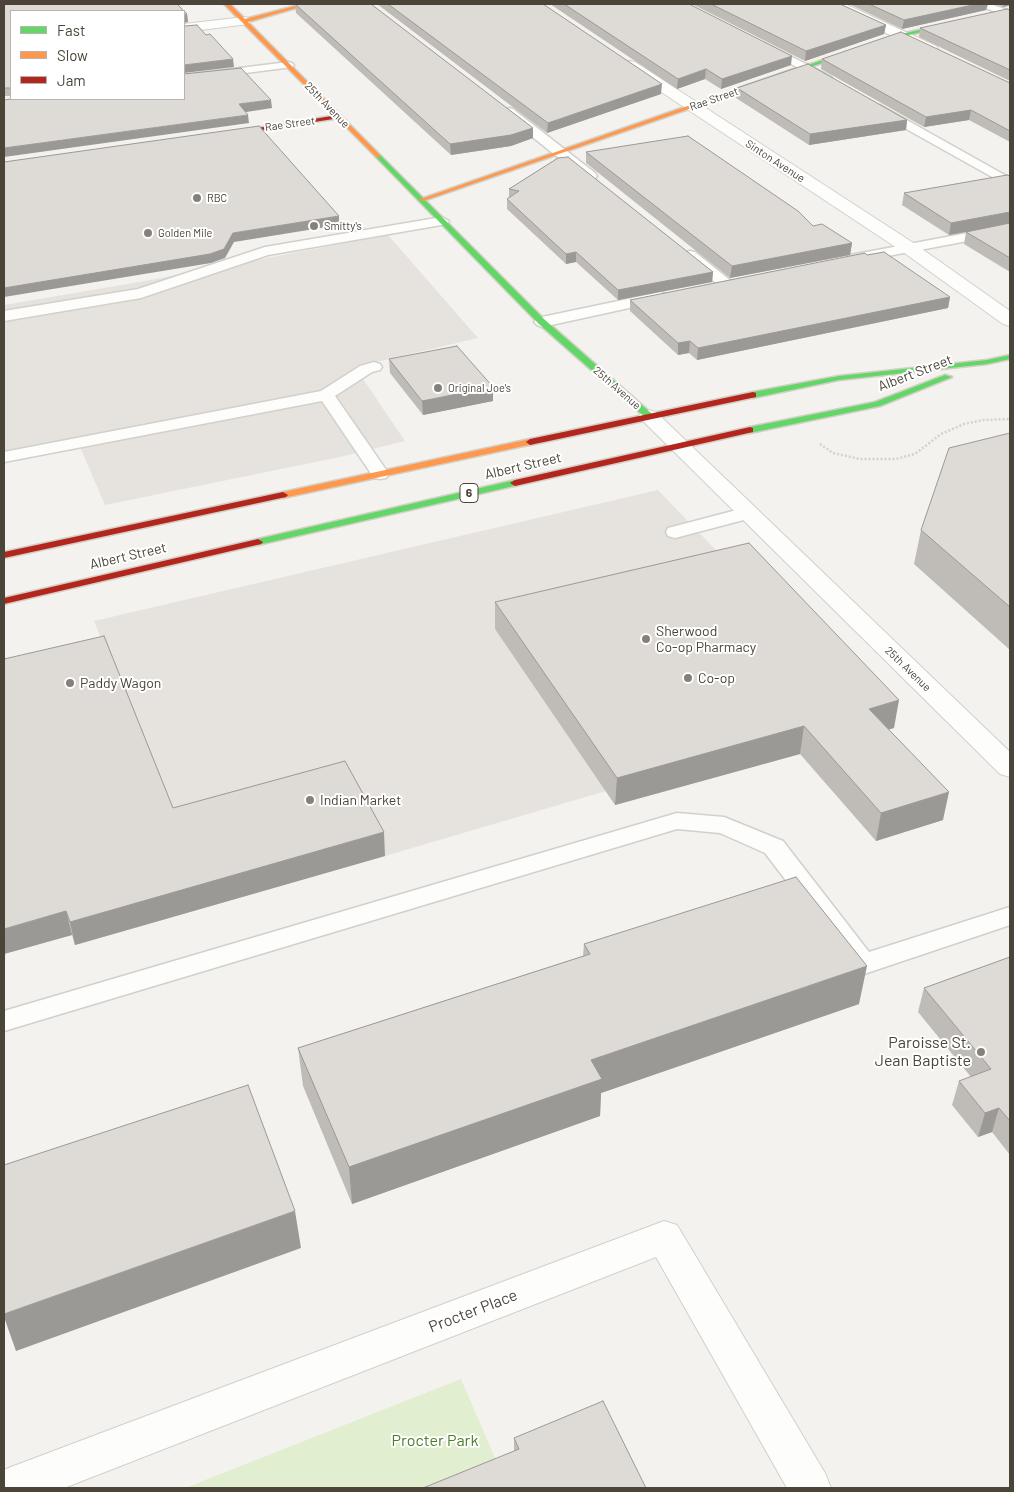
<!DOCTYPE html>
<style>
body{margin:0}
#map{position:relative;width:1014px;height:1492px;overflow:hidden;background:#f4f2ee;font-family:Barlow,sans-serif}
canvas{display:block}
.frame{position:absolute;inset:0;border:5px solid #4b4439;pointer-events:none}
.legend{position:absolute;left:10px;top:10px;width:175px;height:90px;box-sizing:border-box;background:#fff;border:1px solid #b7b4b0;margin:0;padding:6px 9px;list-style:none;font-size:15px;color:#4b4439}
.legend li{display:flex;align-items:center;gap:10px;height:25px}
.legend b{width:25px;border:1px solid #b7b4b0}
</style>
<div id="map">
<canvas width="1014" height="1492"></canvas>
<div class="frame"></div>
<ul class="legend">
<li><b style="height:6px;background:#63d668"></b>Fast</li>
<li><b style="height:6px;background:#ff974d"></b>Slow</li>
<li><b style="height:6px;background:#b3261e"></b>Jam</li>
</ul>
</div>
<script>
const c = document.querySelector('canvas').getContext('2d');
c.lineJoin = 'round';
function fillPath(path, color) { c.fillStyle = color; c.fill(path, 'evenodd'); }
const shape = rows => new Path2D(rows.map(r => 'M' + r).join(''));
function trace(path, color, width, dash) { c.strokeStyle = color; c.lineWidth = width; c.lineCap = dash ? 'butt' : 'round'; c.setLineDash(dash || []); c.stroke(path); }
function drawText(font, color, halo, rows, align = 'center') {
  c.font = font + ' Barlow,sans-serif'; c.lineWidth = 4; c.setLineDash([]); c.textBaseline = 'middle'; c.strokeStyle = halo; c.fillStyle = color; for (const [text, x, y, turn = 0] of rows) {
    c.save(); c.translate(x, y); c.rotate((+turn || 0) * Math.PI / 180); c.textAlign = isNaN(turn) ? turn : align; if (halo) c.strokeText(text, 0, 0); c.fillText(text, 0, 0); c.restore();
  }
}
fillPath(shape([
 [461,1379,508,1488,185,1488]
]), '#e1eecf');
fillPath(shape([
 [388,235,478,338,355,367,405,441,340,457,105,505,77,440,4,454,4,305,145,281],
 [658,490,736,571,496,629,606,791,385,856,346,784,177,831,94,621]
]), '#e6e3df');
const lane = shape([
 [976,4,990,4,1010,11,1010,18,976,4],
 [764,43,830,76,832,78,826,81,822,80,760,48,759,46,760,44,764,43],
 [288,62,292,63,294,65,292,67,184,81,184,75,288,62],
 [880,105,1010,178,1010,187,876,112,874,109,876,106,880,105],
 [509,108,513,109,595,173,597,176,595,179,585,179,505,115,503,112,509,108],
 [442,217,449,221,447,224,268,255,141,298,4,321,4,311,138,289,265,247,442,217],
 [1010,225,1010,233,856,262,851,261,849,258,851,255,856,254,1010,225],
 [690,251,695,252,731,281,733,284,731,287,721,287,685,258,683,255,685,252,690,251],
 [661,292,666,294,669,297,666,300,542,327,537,325,534,322,537,319,542,317,661,292],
 [374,362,380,364,382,367,380,370,372,372,335,396,389,474,386,478,380,479,374,478,322,401,4,462,4,452,321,391,360,366,374,362],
 [748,507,755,509,757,513,755,517,675,538,668,536,666,532,668,528,748,507],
 [677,813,724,817,783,841,869,952,1010,907,1010,925,864,974,855,971,765,853,720,833,677,829,4,1031,4,1011,677,813]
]);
const street = shape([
 [829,4,845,4,936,46,938,49,931,53,926,52,831,7,829,4],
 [244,17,249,18,250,21,249,24,184,32,184,24,244,17],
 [630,61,635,62,915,244,1010,311,1010,326,1003,324,903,252,625,68,623,65,625,62,630,61],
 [649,410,656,412,1010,752,1010,777,1000,774,642,420,639,416,642,412,649,410],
 [664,1221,677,1225,825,1473,831,1488,787,1488,656,1257,64,1488,4,1488,4,1470,11,1467,664,1221]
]);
const fast = shape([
 [1010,10,1010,12,904,36,810,67,805,66,901,34,1010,10],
 [376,155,380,155,545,320,652,414,652,418,646,418,539,324,376,157,376,155],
 [1010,355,1010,359,987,364,839,380,753,398,749,395,753,392,839,376,987,360,1010,355],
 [945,375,952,377,880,406,750,433,746,430,750,427,875,402,945,375],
 [515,480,520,483,518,485,258,545,253,542,258,539,515,480]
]);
const slow = shape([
 [224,4,230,4,245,19,303,4,310,4,248,22,380,155,380,157,376,157,224,4],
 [808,64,810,67,423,201,418,200,808,64],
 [530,439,534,442,533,444,283,498,278,495,283,492,530,439]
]);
const jam = shape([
 [338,115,341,117,340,118,223,136,220,134,338,115],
 [753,392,756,393,756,397,530,445,526,442,530,439,753,392],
 [750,427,753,428,753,432,515,486,510,483,515,480,750,427],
 [283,492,288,495,286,497,4,558,4,552,283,492],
 [258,539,263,542,261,544,4,604,4,598,258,539]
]);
trace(lane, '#d2d0cb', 3);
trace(street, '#d2d0cb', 2);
trace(fast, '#d3cfc5', 3);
trace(slow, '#d3cfc5', 3);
trace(jam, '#d3cfc5', 3);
trace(shape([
 [820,444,833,453,860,459,896,459,915,454,941,434,964,424,983,420,1010,419]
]), '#d3d2cc', 2.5, [2, 2]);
fillPath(lane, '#fdfdfc');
fillPath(street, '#fdfdfc');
fillPath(fast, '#63d668');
fillPath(slow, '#ff974d');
fillPath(jam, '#b3261e');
fillPath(shape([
 [4,4,187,14,188,22,11,11,11,96,4,96],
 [295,4,533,128,533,138,511,146,451,155,296,13],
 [377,4,543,4,661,94,547,133],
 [550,4,689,4,791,65,721,89,705,79,677,89],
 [692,4,840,4,886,25,884,34,805,61],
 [849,4,988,4,986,10,902,29],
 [995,4,1010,4,1010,6,1003,7],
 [1010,10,1010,81,919,37,920,28],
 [822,59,1010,83,1010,142,969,120,924,127,821,69],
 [737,88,907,120,906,130,809,145,736,98],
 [586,152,813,226,852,243,850,255,730,278,586,163],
 [558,158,713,272,712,282,618,300,576,262,566,264,507,209,507,199,509,197,509,189],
 [1010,176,1010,272,964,244,966,232,985,228,949,235,902,205,904,193],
 [950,297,948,308,697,360,689,353,678,355,630,311,630,300],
 [389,359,493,401,423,415,390,373],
 [1010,433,1010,650,914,564,921,530],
 [495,602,894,728,889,729,943,820,876,841,800,754,615,805,495,629],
 [173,808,385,856,75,945,72,935,4,954],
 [584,944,859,1004,601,1093,600,1116,352,1204,303,1086,298,1048,583,956],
 [1010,957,1010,1155,992,1132,978,1137,952,1105,959,1081,971,1077,918,1012,924,988],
 [514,1438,646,1488,514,1451]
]), '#bfbcb8');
fillPath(shape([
 [977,4,988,4,986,10,902,29,904,20],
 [1004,4,1010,4,1010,5,1003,7],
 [187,14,188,22,184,23,184,15],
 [886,25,884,34,805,61,806,51],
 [792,56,791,65,721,89,722,79],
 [233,59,234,67,184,73,184,65],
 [706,69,705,79,677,89,678,79],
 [662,84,661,94,547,133,548,123],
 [271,100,272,108,240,113,239,104],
 [971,110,969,120,924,127,926,117],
 [248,115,249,123,4,157,4,148],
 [907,120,906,130,809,145,810,134],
 [533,128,533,138,511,146,451,155,450,144],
 [1010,212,1010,224,949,235,951,223],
 [339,216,339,225,234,242,225,258,211,263,4,297,4,288,233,233],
 [852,243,850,255,730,278,732,266],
 [576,252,576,262,566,264,566,254],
 [713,272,712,282,618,300,618,290],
 [950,297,948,308,697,360,698,348],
 [690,341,689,353,678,355,678,343],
 [493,387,493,401,423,415,422,401],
 [899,700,894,728,864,736,869,709],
 [804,726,800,754,615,805,617,778],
 [949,792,943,820,876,841,881,813],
 [384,832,385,856,75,945,70,922],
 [66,911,72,935,4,954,4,929],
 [867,966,859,1004,601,1093,600,1116,352,1204,349,1167,591,1060],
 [999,1108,992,1132,978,1137,985,1113],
 [295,1211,301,1248,16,1351,4,1317,4,1314]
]), '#9b9996');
const building = shape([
 [4,4,177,4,187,14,184,15,184,11,11,11,11,88,4,88,4,4],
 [295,4,371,4,533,128,511,135,450,144,295,4],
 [388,4,543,4,662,84,548,123,388,4],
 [564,4,689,4,792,56,722,79,706,69,678,79,564,4],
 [711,4,840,4,886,25,806,51,711,4],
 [869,4,977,4,904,20,869,4],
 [1007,9,1010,10,1010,70,920,28,1007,9],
 [197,25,206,35,210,34,233,59,184,65,184,26,197,25],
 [901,32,1010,83,1010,131,971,110,926,117,822,59,901,32],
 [808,64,907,120,810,134,737,88,808,64],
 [241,68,271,100,239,104,248,115,4,148,4,100,11,99,184,99,184,74,241,68],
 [259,126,339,216,233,233,224,249,210,254,4,288,4,162,259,126],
 [688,136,798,211,813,226,822,224,852,243,732,266,586,152,688,136],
 [568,157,713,272,618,290,576,252,566,254,507,199,519,191,509,189,558,158,568,157],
 [1007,175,1010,176,1010,212,951,223,904,193,1007,175],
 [1010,223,1010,258,966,232,1010,223],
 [884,252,950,297,698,348,690,341,678,343,630,300,865,253,867,255,884,252],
 [457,346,493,387,422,401,389,359,457,346],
 [1010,433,1010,607,921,530,949,448,1010,433],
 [749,543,899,700,869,709,949,792,881,813,804,726,617,778,495,602,749,543],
 [104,636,173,808,345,761,384,832,70,922,66,911,4,929,4,659,104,636],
 [796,877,867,966,591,1060,602,1079,349,1167,298,1048,590,954,584,944,796,877],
 [1010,957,1010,1121,999,1108,985,1113,959,1081,991,1069,924,988,1010,957],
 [248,1085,295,1211,4,1314,4,1165,248,1085],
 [603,1401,646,1488,423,1488,519,1449,514,1438,603,1401]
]);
fillPath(building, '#dedbd6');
trace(building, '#9b9996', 1);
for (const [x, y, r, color] of [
 [197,198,5,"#868178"],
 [314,226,5,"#868178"],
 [148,233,5,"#868178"],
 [438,388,5,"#868178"],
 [646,639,5,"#868178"],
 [688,678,5,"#868178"],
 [70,683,5,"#868178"],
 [310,800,5,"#868178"],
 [981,1052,5,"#868178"]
]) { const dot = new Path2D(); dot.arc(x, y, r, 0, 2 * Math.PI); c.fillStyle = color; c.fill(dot); trace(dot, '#fff', 2); }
drawText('11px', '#4b4439', '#fff', [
 ["Rae Street",714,99,-19],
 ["25th Avenue",327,105,46],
 ["Rae Street",290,124,-8],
 ["Sinton Avenue",775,161,33],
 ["25th Avenue",617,388,41],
 ["25th Avenue",908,669,44]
]);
drawText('11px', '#4b4439', '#fff', [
 ["RBC",207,198],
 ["Smitty's",324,226],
 ["Golden Mile",158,233],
 ["Original Joe's",448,388]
], 'left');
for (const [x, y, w] of [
 [469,493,18]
]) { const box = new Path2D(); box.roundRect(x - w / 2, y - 9.5, w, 19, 4); c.fillStyle = '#fff'; c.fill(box); trace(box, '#4b4439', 1); }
drawText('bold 12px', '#4b4439', null, [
 ["6",469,493]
]);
drawText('14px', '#4b4439', '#fff', [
 ["Albert Street",915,373,-21],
 ["Albert Street",523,466,-13],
 ["Albert Street",128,556,-13]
]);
drawText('14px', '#4b4439', '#fff', [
 ["Sherwood",656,631],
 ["Co-op Pharmacy",656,647],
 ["Co-op",698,678],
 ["Paddy Wagon",80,683],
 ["Indian Market",320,800]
], 'left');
drawText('16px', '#4b4439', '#fff', [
 ["Paroisse St.",971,1043],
 ["Jean Baptiste",971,1061]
], 'right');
drawText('16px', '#4b4439', '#fff', [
 ["Procter Place",473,1311,-21]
]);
drawText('16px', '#4a7f2a', '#fff', [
 ["Procter Park",435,1441]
]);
</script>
